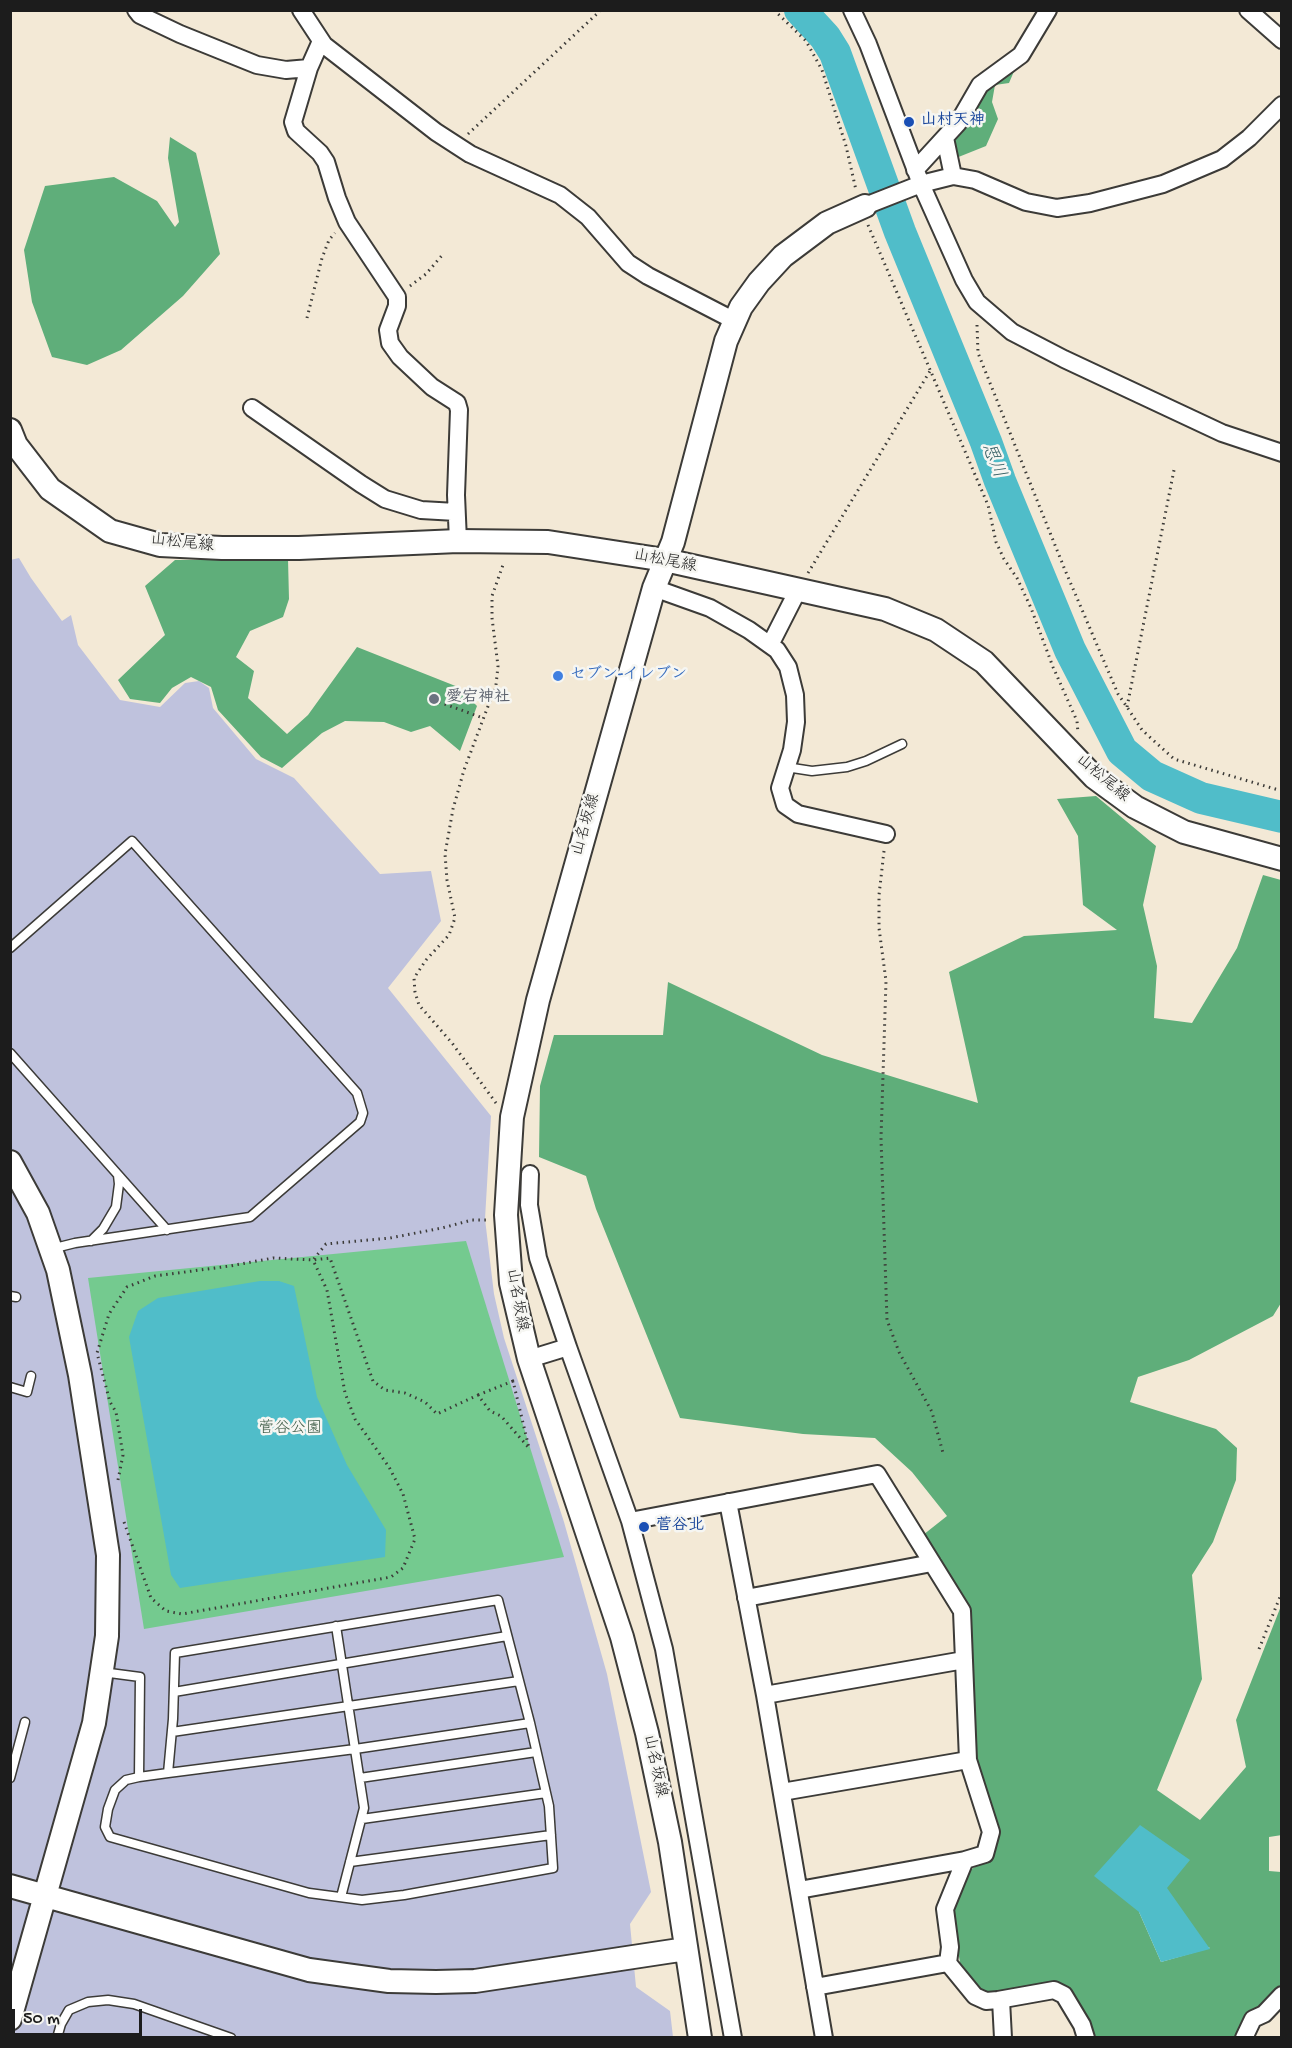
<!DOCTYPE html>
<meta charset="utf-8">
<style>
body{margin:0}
#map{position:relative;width:1292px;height:2048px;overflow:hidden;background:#f3e9d6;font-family:"Gochi Hand",sans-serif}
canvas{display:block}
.frame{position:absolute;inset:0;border:12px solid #1c1c1c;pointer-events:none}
.scale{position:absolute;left:12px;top:2009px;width:130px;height:27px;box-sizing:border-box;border:3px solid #1c1c1c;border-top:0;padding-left:8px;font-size:18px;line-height:21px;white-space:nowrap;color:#1c1c1c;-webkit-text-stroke:4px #f6f6f2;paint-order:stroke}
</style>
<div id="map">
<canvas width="1292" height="2048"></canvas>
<div class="frame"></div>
<div class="scale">50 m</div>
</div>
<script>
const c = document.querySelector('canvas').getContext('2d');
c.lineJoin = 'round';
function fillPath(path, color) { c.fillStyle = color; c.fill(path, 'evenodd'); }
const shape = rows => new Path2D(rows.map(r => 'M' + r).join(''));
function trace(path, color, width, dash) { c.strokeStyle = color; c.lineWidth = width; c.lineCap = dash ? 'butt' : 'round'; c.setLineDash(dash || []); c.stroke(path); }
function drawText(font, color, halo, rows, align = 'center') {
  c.font = font + ' "Gochi Hand","Klee One",sans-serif'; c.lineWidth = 5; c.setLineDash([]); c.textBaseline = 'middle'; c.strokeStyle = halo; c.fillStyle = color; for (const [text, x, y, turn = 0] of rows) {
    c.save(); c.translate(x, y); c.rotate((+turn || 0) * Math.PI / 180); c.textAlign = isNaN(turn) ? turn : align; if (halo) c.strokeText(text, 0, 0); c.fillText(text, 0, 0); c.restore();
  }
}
fillPath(shape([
 [19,558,31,578,62,621,71,615,78,645,120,700,160,707,185,683,199,681,209,688,213,708,256,759,294,778,380,874,431,871,441,921,388,988,491,1116,485,1219,494,1294,504,1338,564,1522,607,1674,651,1892,630,1924,636,1987,670,2011,673,2037,11,2038,10,560]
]), '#bfc2dd');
fillPath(shape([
 [466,1241,564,1557,144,1629,88,1278]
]), '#74ca8f');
fillPath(shape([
 [1015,69,1009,83,995,85,992,102,998,119,986,146,956,158,949,144,984,87],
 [170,137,196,153,220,254,183,296,121,350,87,365,52,357,32,302,24,250,45,186,114,177,157,201,175,227,179,222,168,158],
 [288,559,289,599,283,617,250,631,236,657,254,671,248,698,287,734,308,715,357,647,458,687,477,706,460,751,430,726,411,732,384,722,345,721,322,733,282,768,261,757,218,710,211,687,191,677,172,688,160,703,130,699,118,680,165,635,145,586,175,560],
 [1096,796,1156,846,1143,905,1157,966,1154,1018,1192,1023,1237,948,1263,875,1281,880,1281,1303,1273,1316,1189,1360,1138,1377,1130,1402,1216,1429,1237,1448,1236,1480,1213,1542,1192,1575,1202,1679,1157,1790,1200,1820,1246,1767,1236,1720,1281,1606,1282,1835,1269,1837,1269,1871,1281,1872,1281,1988,1262,2009,1257,2008,1247,2016,1237,2037,1096,2037,1068,1989,991,1994,980,1991,961,1968,951,1911,967,1872,992,1856,974,1749,970,1633,923,1535,947,1516,912,1472,875,1438,803,1434,680,1418,596,1209,586,1176,539,1157,540,1086,554,1035,663,1035,668,982,822,1055,978,1103,949,972,1024,936,1117,930,1083,905,1078,836,1057,799],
 [1139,1912,1210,1948,1161,1962]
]), '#5fae7a');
fillPath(shape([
 [260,1281,279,1281,294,1286,317,1397,347,1465,386,1530,385,1557,180,1588,171,1575,129,1337,138,1311,158,1298],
 [1140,1825,1190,1860,1167,1888,1210,1949,1161,1962,1139,1912,1094,1876]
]), '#50bdc9');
trace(shape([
 [800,10,825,37,835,53,900,232,986,442,1000,481,1070,650,1122,751,1152,776,1201,798,1282,817]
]), '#50bdc9', 32);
const lane = shape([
 [786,767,812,771,847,767,866,761,902,744],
 [10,948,132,841,357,1093,363,1113,360,1122,250,1217,75,1243,51,1249],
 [10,1053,167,1230],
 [91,1241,103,1229,116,1207,119,1184,118,1175],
 [10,1296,16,1297],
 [10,1387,27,1392,31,1376],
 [336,1626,364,1808,341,1897],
 [102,1672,140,1677,139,1777],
 [174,1692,507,1636],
 [172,1732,519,1681],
 [168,1773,173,1719,175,1653,498,1600,530,1723,549,1806,553,1868,404,1895,362,1900,309,1893,110,1837,105,1827,108,1809,115,1790,126,1780,139,1777,168,1773,355,1749,530,1723],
 [10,1778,25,1722],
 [360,1778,536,1752],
 [362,1819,546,1793],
 [350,1862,551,1835],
 [57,2038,61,2024,69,2010,88,2002,108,2000,134,2004,231,2038]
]);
const street = shape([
 [136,10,140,15,180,34,257,65,286,70,309,68],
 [301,10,324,45,436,132,470,154,560,195,588,217,628,263,648,276,735,321],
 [852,10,868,44,921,184,964,280,977,302,1012,332,1064,359,1222,433,1282,453],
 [1248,10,1282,40],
 [321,41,309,68,293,122,296,131,320,153,326,162,337,198,347,222,397,297,397,306,388,330,390,343,400,357,432,387,457,403,459,410,456,495,458,541],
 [945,138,953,176],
 [915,170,958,123,980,85,1021,55,1048,10],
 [865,206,921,184,953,176,975,180,1026,202,1057,208,1090,203,1163,184,1222,159,1249,138,1282,105],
 [252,408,361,484,385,499,421,510,456,512],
 [654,588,710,608,749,630,777,650,788,667,795,695,796,722,792,750,780,788,785,805,798,814,886,834],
 [770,645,798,590],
 [530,1174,529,1205,538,1258,568,1347],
 [529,1359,568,1347,630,1521,664,1649,733,2038],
 [728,1502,765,1695,824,2038],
 [630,1521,877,1474,962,1611,968,1760,991,1832,985,1854,965,1860,945,1909,950,1947,948,1963,975,1996,986,2001,998,2000,1054,1990,1064,1995,1082,2025,1086,2038],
 [746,1598,932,1563],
 [765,1695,964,1660],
 [782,1792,968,1760],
 [799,1890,965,1860],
 [815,1987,948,1963],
 [1001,2000,1003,2038],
 [1244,2038,1253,2019,1264,2014,1282,1995]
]);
const secondary = shape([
 [10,430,16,445,50,489,110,531,160,545,222,548,299,548,458,541,548,542,665,560,885,609,936,630,984,662,1094,777,1135,807,1184,832,1282,859],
 [10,1162,38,1213,58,1270,80,1375,108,1555,107,1636,94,1723,10,2019],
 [10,1886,309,1970,389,1981,436,1982,475,1981,686,1949],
 [700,2038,670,1842,647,1733,622,1637,529,1359,511,1283,506,1215,512,1117,538,1000,654,588,673,542,726,341,741,307,759,282,783,256,827,223,865,206]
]);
trace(lane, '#3c3b38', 11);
trace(street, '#3c3b38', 20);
trace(secondary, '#3c3b38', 26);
trace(shape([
 [774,10,806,41,822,70,846,146,856,190],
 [468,134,601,10],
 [868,225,988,505,996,542,1004,559,1017,578,1031,608,1053,667,1077,721,1078,733],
 [410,286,426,274,444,253],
 [307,318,322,258,329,240,335,233],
 [977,325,978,353,1065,570,1118,694,1127,707,1142,730,1174,759,1282,791],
 [808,573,930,371],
 [439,702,483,718],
 [1127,707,1174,470],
 [884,851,879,895,879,928,886,981,881,1138,887,1320,899,1352,932,1412,943,1453],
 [496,1103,452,1043,419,1005,415,992,414,978,426,960,449,935,455,918,447,880,445,854,453,809,464,770,496,685,498,666,492,618,492,596,504,562],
 [478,1395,513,1381],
 [118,1480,123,1455,116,1412,110,1402,97,1353,109,1314,127,1287,155,1276,230,1266,273,1258,313,1260,330,1258,373,1381,385,1390,405,1393,425,1402,437,1414,478,1395,490,1411,501,1416,529,1448,513,1381,517,1380],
 [124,1522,151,1598,166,1611,182,1614,391,1577,403,1568,415,1539,403,1494,389,1467,355,1419,345,1393,327,1290,313,1260,326,1244,390,1238,442,1228,472,1220,487,1220],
 [1259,1649,1282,1592]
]), '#3c3b38', 3, [1.5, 4.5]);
trace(lane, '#fff', 8);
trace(street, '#fff', 16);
trace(secondary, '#fff', 22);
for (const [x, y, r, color] of [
 [909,122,6,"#1a4fb4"],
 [558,676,6,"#3f7fe0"],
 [434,699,6,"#6b7280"],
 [644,1527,6,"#1a4fb4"]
]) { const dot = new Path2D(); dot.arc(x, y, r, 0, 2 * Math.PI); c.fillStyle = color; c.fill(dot); trace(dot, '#f6f6f2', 2); }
drawText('bold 16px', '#164399', '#f6f6f2', [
 ["山村天神",921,122],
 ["菅谷北",656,1527]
], 'left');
drawText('16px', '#1c1c1c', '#f6f6f2', [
 ["山松尾線",182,544,6],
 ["山松尾線",665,562,11],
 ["山松尾線",1102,779,40],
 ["山名坂線",587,825,-74],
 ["山名坂線",516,1300,80],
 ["山名坂線",654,1766,78]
]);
drawText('bold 16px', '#366cbe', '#f6f6f2', [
 ["セブン-イレブン",570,676]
], 'left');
drawText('bold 16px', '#5b616d', '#f6f6f2', [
 ["愛宕神社",446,699]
], 'left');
drawText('16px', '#3b5944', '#f6f6f2', [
 ["菅谷公園",290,1430]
]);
drawText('italic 18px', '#315c61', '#f6f6f2', [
 ["思川",992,461,68]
]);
</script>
